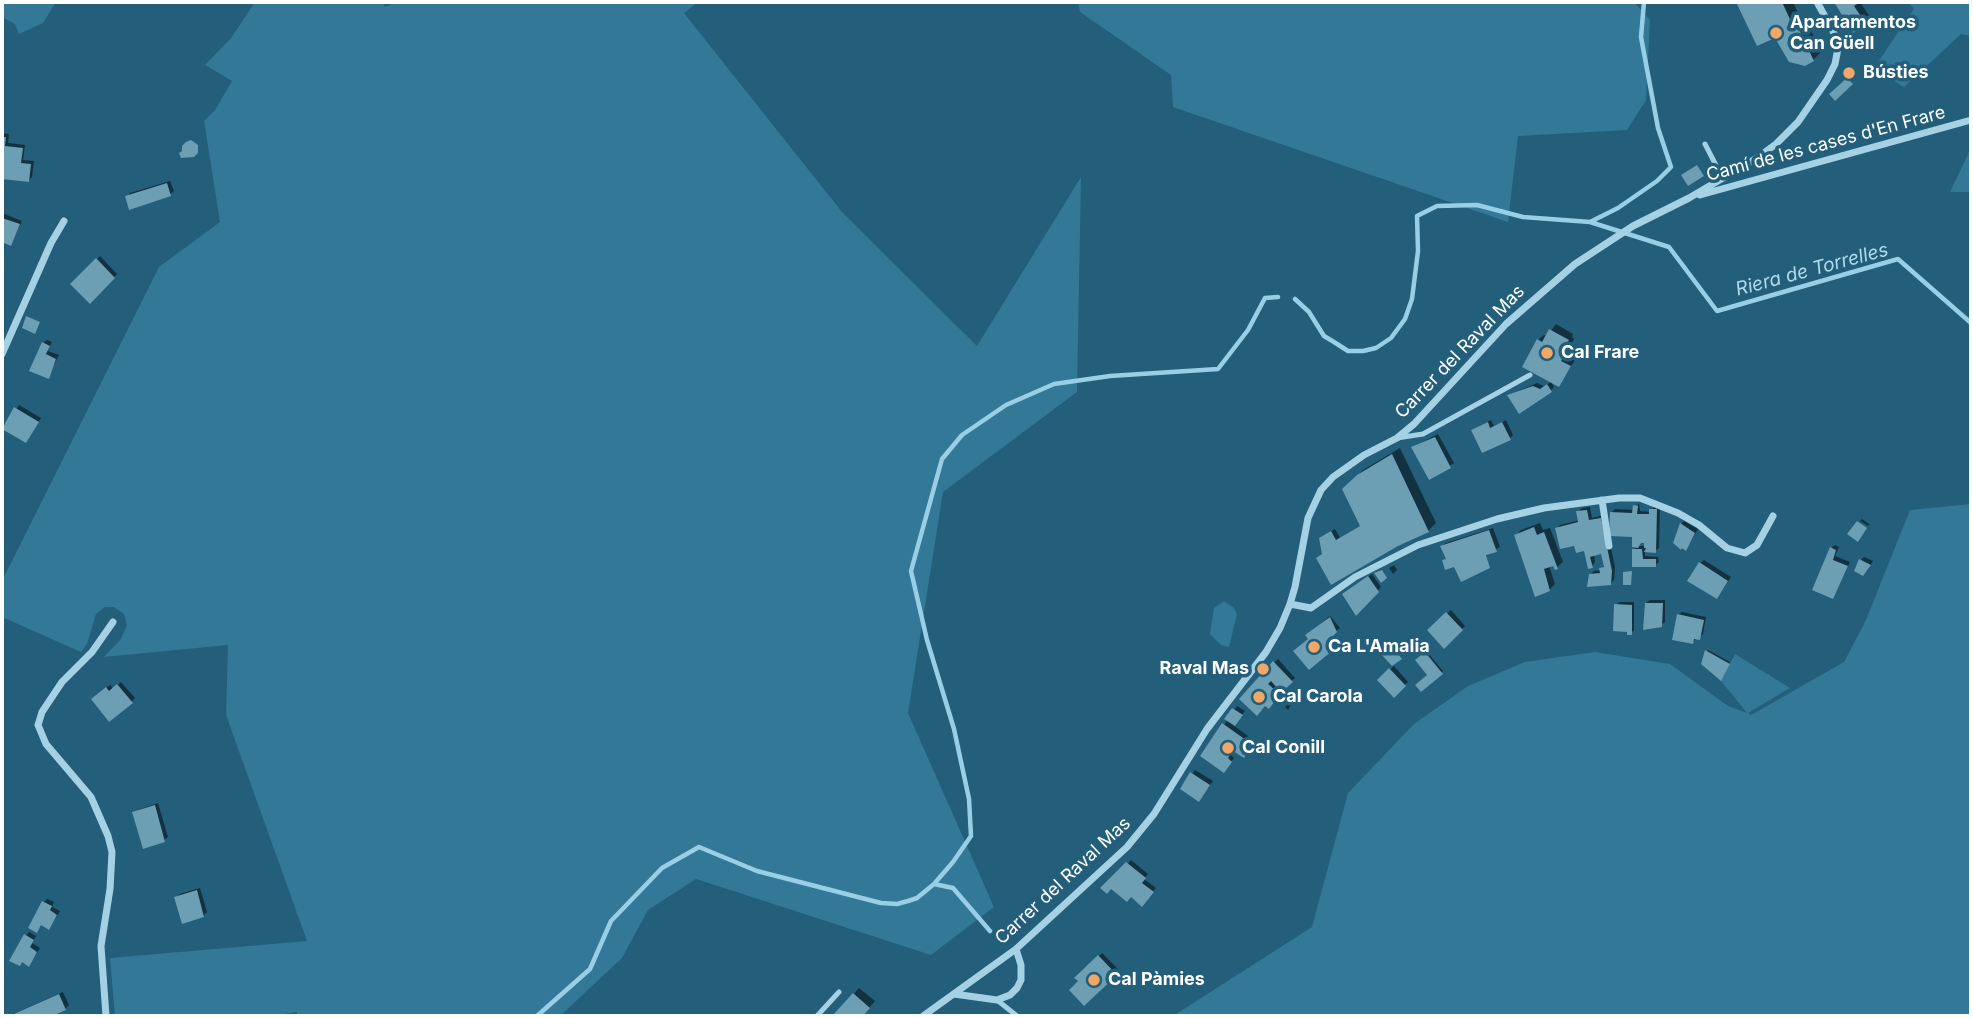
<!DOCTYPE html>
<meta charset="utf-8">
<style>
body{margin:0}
#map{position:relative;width:1973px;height:1018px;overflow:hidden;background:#235e7a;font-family:Inter,sans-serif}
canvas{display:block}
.frame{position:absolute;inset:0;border:4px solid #fff;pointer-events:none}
</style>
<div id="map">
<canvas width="1973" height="1018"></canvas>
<div class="frame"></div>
</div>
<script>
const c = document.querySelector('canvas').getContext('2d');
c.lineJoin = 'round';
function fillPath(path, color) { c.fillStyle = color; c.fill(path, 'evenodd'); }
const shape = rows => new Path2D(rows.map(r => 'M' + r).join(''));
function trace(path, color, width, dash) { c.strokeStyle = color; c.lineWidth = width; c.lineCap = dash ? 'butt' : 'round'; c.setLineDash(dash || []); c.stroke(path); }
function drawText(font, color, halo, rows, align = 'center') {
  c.font = font + ' Inter,sans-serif'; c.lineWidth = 7; c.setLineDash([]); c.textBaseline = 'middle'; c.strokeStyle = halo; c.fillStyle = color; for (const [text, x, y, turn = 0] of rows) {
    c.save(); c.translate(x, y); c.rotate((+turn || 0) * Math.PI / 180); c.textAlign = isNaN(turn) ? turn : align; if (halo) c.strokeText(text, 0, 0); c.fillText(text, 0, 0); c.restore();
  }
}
fillPath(shape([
 [2,2,56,2,43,23,19,34,15,24,2,17],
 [255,2,383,2,385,7,396,2,698,2,684,13,842,212,977,346,1081,177,1077,392,943,492,908,713,994,907,931,955,696,879,648,910,622,958,560,1016,297,1016,297,1012,272,1016,115,1016,110,958,307,941,226,715,228,645,104,657,121,639,127,625,124,614,114,607,105,607,96,614,87,644,81,652,2,617,2,581,159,267,220,222,204,121,215,110,232,81,205,65,231,38],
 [1078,2,1634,2,1650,20,1646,100,1627,130,1518,136,1508,222,1173,107,1171,75,1080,12],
 [1908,2,1971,2,1971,36,1961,34,1904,87,1874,68,1914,9],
 [1971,148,1971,192,1950,192],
 [1971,504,1971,1016,1173,1016,1312,927,1348,793,1414,724,1468,686,1525,662,1595,652,1670,664,1728,706,1747,713,1721,681,1735,654,1790,688,1748,713,1751,715,1844,662,1866,620,1910,510],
 [1224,601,1234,608,1237,614,1229,647,1221,645,1210,634,1214,608]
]), '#337896');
fillPath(shape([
 [1738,2,1793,2,1802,22,1806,20,1821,52,1813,60,1775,36,1758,44],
 [1836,2,1860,2,1870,17,1854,30],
 [2,133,9,134,8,143,25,145,23,160,34,161,32,177,29,180,2,170],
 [170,181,174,191,170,194,127,197,130,193],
 [2,213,22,221,11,244,2,240],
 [100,256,117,274,90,301,72,284],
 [1556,324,1573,334,1572,337,1574,339,1565,355,1575,360,1559,385,1538,340,1544,335,1547,336],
 [47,340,52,342,48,351,59,355,48,377,43,343],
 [1551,382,1554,387,1551,390,1509,395,1537,383,1544,386],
 [19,405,41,418,29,437,4,428],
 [1491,420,1494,426,1506,420,1513,435,1510,438,1473,430],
 [1438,434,1454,463,1429,478,1413,447],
 [1400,448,1436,523,1428,531,1387,550,1324,554,1321,538,1325,535,1335,529,1340,538,1362,525,1344,489,1363,470],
 [1639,503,1640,511,1651,512,1654,507,1660,507,1659,548,1655,551,1645,550,1645,556,1658,557,1659,562,1655,565,1634,565,1634,550,1637,546,1646,546,1646,541,1634,535,1611,513,1615,509,1635,510],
 [1590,507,1592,518,1604,515,1615,567,1614,580,1611,583,1590,575,1594,571,1601,570,1605,564,1603,552,1594,554,1595,562,1592,566,1585,549,1557,528,1560,525,1580,520,1578,512,1582,508],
 [1862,519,1869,524,1868,526,1860,521],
 [1684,521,1698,529,1686,549,1681,524],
 [1540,523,1543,530,1550,528,1563,562,1556,568,1554,564,1549,566,1555,584,1549,590,1516,536,1521,530],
 [1493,528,1500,547,1486,554,1489,567,1456,567,1444,561,1447,558,1442,546,1446,543],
 [1835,545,1839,547,1835,556,1850,562,1833,597,1831,548],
 [1864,557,1873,561,1867,571,1861,560],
 [1704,560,1731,577,1720,594,1700,563],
 [1394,565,1397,570,1393,574,1389,568],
 [1372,574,1381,587,1357,613,1344,594],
 [1650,600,1665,600,1665,622,1661,625,1646,603],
 [1620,602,1634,602,1634,630,1631,633,1616,605],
 [1451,610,1465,626,1444,646,1429,630],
 [1682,612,1706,617,1703,634,1692,642,1678,615],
 [1330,616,1340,628,1328,638,1334,646,1331,650,1310,638,1311,632],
 [1708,650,1730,662,1721,677,1703,664],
 [1427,652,1443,671,1421,689,1430,675,1418,660],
 [1278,659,1295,678,1284,687,1272,703,1241,699],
 [1394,666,1408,682,1394,695,1379,680],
 [121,682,135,698,131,702,96,696,110,685,113,689],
 [1290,701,1292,703,1288,710,1285,707],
 [1237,706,1245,711,1233,725,1255,741,1247,752,1234,749,1230,754,1234,758,1227,767,1203,756],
 [1195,770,1213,781,1202,796,1183,788],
 [158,803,168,837,164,840,134,813,138,810],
 [1131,860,1148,874,1144,879,1156,888,1145,901,1108,885],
 [200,888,207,912,203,916,176,897,180,894],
 [47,899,54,902,52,907,60,911,52,924,42,924,37,931,44,902],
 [29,932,36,936,32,943,40,948,29,965,26,936],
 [1102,953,1119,970,1084,1003,1080,981,1077,978],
 [859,988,875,1001,862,1016,834,1016],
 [63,992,69,1005,65,1009,48,1016,8,1016]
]), '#0007');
trace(shape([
 [1590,222,1669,247,1717,311,1898,259,1971,323],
 [1295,299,1309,312,1324,336,1334,342,1348,351,1363,351,1376,348,1391,338,1405,319,1412,299,1418,251,1417,216,1437,206,1477,205,1523,217,1590,222,1618,208,1657,181,1671,167,1658,128,1641,37,1644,2],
 [934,884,953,862,971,836,969,799,954,729,927,640,911,571,942,459,962,435,1006,405,1054,384,1110,376,1218,369,1248,330,1265,298,1278,297],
 [537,1016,590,969,611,921,662,868,699,847,757,871,881,903,897,904,908,901,917,898,934,884,953,888,990,931]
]), '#99cfe6', 4.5);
fillPath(shape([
 [1736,2,1782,2,1794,28,1798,27,1814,61,1805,66,1789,62,1775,38,1757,46],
 [1834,2,1860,2,1854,6,1866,24,1853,33],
 [1847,78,1853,84,1835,101,1829,94],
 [2,137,6,137,5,146,23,148,21,163,31,164,29,182,2,179],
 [191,140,198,145,198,153,194,157,181,158,179,153,182,151,182,146,186,142],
 [1697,165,1704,176,1688,186,1681,175],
 [167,183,171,196,129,210,125,196],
 [2,218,20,224,11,246,2,242],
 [96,258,115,278,90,304,70,284],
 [26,316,40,322,35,334,22,328],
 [1549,329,1569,340,1567,343,1570,345,1561,361,1571,366,1559,387,1522,367,1537,339,1542,342],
 [42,342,50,346,46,354,56,359,49,379,29,371],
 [1547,384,1552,392,1519,414,1507,395,1533,386,1540,389],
 [14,407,39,422,26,443,2,429],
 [1488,422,1490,428,1502,422,1511,440,1482,453,1471,430],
 [1435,437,1451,468,1429,480,1411,447],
 [1392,454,1429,532,1398,546,1331,585,1316,558,1322,554,1319,538,1331,531,1336,540,1360,526,1342,489,1357,475],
 [1633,505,1638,506,1637,514,1649,514,1649,509,1657,509,1656,553,1644,552,1646,548,1644,548,1644,543,1641,543,1638,548,1632,547,1632,537,1609,536,1610,512,1632,513],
 [1587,510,1589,520,1601,518,1612,571,1611,585,1587,587,1589,574,1600,573,1599,568,1604,567,1601,554,1590,557,1593,568,1588,569,1584,551,1576,553,1574,546,1560,549,1555,528,1578,522,1576,511],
 [1857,521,1867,528,1858,542,1847,534],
 [1680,523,1695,533,1686,551,1682,548,1681,550,1673,543],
 [1534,527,1537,535,1544,532,1558,569,1555,570,1553,566,1544,569,1550,591,1535,597,1514,535],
 [1489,530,1497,552,1486,555,1490,568,1461,582,1454,567,1445,570,1442,560,1446,559,1440,546],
 [1830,547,1836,550,1833,560,1848,566,1833,599,1812,590],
 [1632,549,1642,549,1643,559,1656,559,1656,567,1632,567],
 [1859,559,1871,565,1863,576,1854,571],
 [1699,562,1728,581,1717,599,1687,581],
 [1382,570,1387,578,1381,583,1374,573],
 [1632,571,1631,585,1623,585,1623,572],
 [1368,576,1379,592,1356,616,1342,594],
 [1645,603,1663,603,1662,627,1643,630],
 [1614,604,1632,605,1632,635,1627,635,1627,632,1613,631],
 [1446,612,1463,630,1444,649,1427,630],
 [1677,614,1704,620,1700,640,1694,639,1693,644,1672,640],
 [1330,617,1337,632,1326,643,1332,651,1309,670,1293,651,1308,639,1305,635],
 [1393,648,1402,659,1392,666,1380,653],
 [1705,650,1730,664,1721,681,1701,664],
 [1425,652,1443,674,1421,692,1415,685,1427,675,1415,660],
 [1273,661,1293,682,1284,690,1280,686,1277,688,1271,681,1268,684,1280,694,1269,709,1265,706,1257,716,1239,699],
 [1389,668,1406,686,1394,698,1377,680],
 [117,684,133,703,109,722,91,699,106,687,109,691],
 [1232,708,1243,715,1235,726,1224,719],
 [1222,723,1253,745,1244,758,1233,751,1228,758,1232,762,1224,773,1200,756],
 [1190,772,1210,785,1199,802,1180,789],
 [155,805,165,842,143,849,132,812],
 [1126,862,1146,878,1142,883,1154,892,1142,907,1131,897,1127,902,1111,889,1107,894,1100,888],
 [197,890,204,917,182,924,174,897],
 [42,901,52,906,50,910,57,915,49,930,41,925,37,933,28,928],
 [24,934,34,940,30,947,37,952,29,967,22,962,20,966,9,961],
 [1098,955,1117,975,1084,1006,1069,990,1078,981,1074,978],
 [853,993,870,1008,863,1016,832,1016],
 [59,994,66,1010,52,1016,9,1016]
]), '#6c9eb4');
trace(shape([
 [1705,144,1722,177],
 [1397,438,1423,434,1530,375],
 [997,1000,1017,1016],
 [817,1016,839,992]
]), '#a5d1e5', 5);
trace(shape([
 [1700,195,1971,120],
 [2,354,51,243,64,221],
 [1602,500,1609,546],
 [1290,604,1311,608,1355,577,1418,545,1497,519,1544,508,1619,498,1640,498,1678,513,1699,525,1727,548,1745,553,1757,545,1773,516],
 [954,994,997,1000,1010,995,1017,988,1021,980,1021,965,1016,949],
 [106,1016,101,946,110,889,112,852,108,836,91,797,46,744,38,725,42,712,62,682,92,652,113,622],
 [923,1016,1016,949,1127,847,1154,814,1207,729,1266,652,1280,628,1290,604,1295,587,1308,518,1321,490,1333,477,1364,455,1397,438,1414,424,1506,324,1575,264,1633,226,1689,198,1757,158,1776,144,1798,122,1827,80,1835,64,1838,48,1834,33,1817,2]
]), '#a5d1e5', 7);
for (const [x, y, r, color] of [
 [1776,33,7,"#f0a768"],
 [1849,73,7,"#f0a768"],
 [1547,353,7,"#f0a768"],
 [1314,647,7,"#f0a768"],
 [1263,669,7,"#f0a768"],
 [1259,697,7,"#f0a768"],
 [1228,748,7,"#f0a768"],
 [1094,980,7,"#f0a768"]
]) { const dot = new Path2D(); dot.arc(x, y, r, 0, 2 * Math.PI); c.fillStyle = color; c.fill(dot); trace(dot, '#235e7a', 2.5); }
drawText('bold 18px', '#fff', '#235e7a', [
 ["Apartamentos",1790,23],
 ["Can Güell",1790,44],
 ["Bústies",1863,73],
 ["Cal Frare",1561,353],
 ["Ca L'Amalia",1328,647],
 ["Raval Mas",1249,669,"right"],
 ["Cal Carola",1273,697],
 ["Cal Conill",1242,748],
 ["Cal Pàmies",1108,980]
], 'left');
drawText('18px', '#fff', '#235e7a', [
 ["Camí de les cases d'En Frare",1826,144,-15],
 ["Carrer del Raval Mas",1460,352,-46],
 ["Carrer del Raval Mas",1063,881,-43]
]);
drawText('italic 19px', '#b0dbed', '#235e7a', [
 ["Riera de Torrelles",1812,270,-15]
]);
</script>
